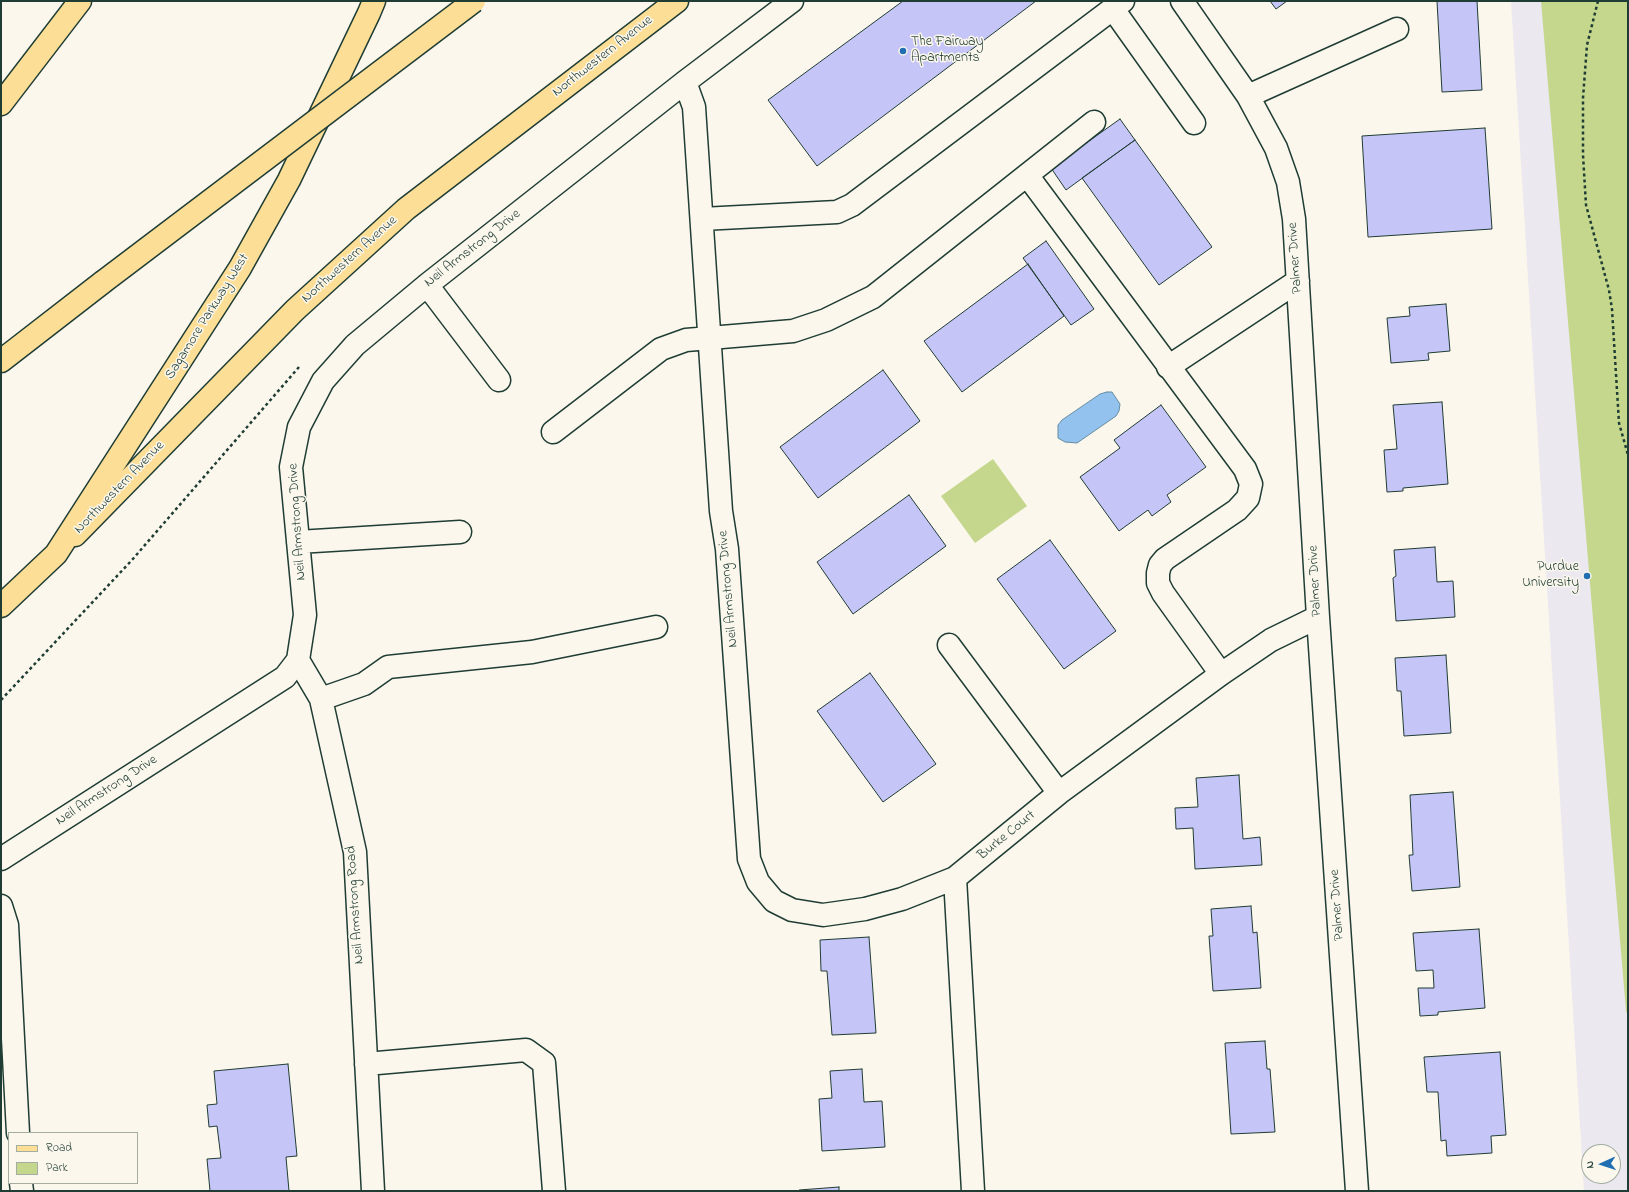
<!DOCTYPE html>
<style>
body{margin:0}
#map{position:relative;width:1629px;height:1192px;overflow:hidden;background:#fbf7ec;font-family:"Indie Flower",sans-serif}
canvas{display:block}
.frame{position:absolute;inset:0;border:2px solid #1f3d34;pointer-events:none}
.legend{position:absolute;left:8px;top:1132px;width:130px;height:52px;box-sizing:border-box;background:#fbf7ec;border:1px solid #a3ada2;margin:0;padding:5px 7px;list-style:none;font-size:12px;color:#1f3d34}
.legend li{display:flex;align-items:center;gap:8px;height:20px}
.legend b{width:20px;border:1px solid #a3ada2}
.north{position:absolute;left:1581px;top:1144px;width:40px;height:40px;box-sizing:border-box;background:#fbf7ec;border:1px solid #a3ada2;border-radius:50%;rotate:267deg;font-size:11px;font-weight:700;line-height:16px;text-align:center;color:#1f3d34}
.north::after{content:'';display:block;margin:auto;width:14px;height:18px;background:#1f6fb2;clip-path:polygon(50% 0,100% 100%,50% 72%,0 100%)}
</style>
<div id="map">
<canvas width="1629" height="1192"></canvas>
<div class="frame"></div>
<ul class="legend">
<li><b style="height:5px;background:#fdde96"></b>Road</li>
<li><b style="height:11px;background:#c5d78c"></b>Park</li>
</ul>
<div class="north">N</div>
</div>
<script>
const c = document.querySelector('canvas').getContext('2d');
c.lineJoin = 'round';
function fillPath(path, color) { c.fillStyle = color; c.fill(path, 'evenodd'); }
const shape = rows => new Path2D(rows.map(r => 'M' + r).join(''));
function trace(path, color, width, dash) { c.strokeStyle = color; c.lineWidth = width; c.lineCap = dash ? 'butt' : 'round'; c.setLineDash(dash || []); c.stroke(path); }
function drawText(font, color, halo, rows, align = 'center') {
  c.font = font + ' "Indie Flower",sans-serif'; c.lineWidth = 3; c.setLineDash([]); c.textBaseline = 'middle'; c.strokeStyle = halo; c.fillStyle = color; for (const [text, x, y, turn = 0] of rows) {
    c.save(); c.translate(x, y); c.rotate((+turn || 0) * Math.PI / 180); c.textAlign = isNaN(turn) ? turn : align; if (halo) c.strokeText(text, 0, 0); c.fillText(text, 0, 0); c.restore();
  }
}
fillPath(shape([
 [1511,1,1628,1,1628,1191,1584,1191],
 [1589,1152,1613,1152,1613,1176,1589,1176]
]), '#ebe8ef');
fillPath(shape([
 [1541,1,1628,1,1628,1015,1626,1011],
 [993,459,1027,506,975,543,941,496]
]), '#c5d78c');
const water = shape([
 [1107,392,1112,392,1120,404,1119,411,1116,416,1077,443,1065,442,1058,438,1058,425,1062,420,1100,394,1107,392]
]);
fillPath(water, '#92c2ed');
trace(water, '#648da3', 1);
const building = shape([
 [903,1,1036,1,817,166,768,100,903,1],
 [1270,1,1287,1,1276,9,1270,1],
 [1437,1,1477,1,1482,90,1442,92,1437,1],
 [1120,119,1135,140,1066,190,1051,168,1120,119],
 [1485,128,1492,229,1368,237,1362,136,1485,128],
 [1135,140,1212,247,1159,285,1082,178,1135,140],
 [1046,241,1094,309,1071,325,1023,258,1046,241],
 [1028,264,1064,316,962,392,924,341,1028,264],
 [1446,304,1450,351,1428,353,1429,360,1391,363,1387,318,1410,316,1409,307,1446,304],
 [883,370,920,421,818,498,780,447,883,370],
 [1442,402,1448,484,1403,488,1403,491,1387,492,1384,450,1397,449,1393,405,1442,402],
 [1161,405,1206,467,1167,495,1171,502,1152,516,1148,510,1119,531,1080,477,1120,448,1114,440,1161,405],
 [909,495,946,546,853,614,817,562,909,495],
 [1050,540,1116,631,1064,669,997,579,1050,540],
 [1435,547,1437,582,1453,581,1455,617,1396,621,1393,578,1396,576,1394,550,1435,547],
 [1446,655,1451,733,1404,736,1401,691,1397,691,1395,658,1446,655],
 [870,673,936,764,883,802,817,711,870,673],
 [1239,775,1243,839,1260,837,1262,865,1195,869,1193,828,1176,829,1175,808,1198,807,1196,778,1239,775],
 [1453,792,1460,887,1412,891,1409,855,1413,855,1410,795,1453,792],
 [1251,906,1253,933,1257,932,1261,988,1213,991,1209,936,1213,936,1211,909,1251,906],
 [1479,929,1485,1008,1438,1012,1438,1015,1420,1016,1418,988,1434,988,1433,970,1416,971,1413,933,1479,929],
 [869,937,876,1033,832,1035,827,971,821,971,820,940,869,937],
 [1265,1041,1267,1069,1270,1069,1275,1132,1231,1134,1225,1043,1265,1041],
 [1500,1052,1506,1135,1491,1136,1492,1153,1447,1156,1446,1140,1441,1141,1438,1092,1427,1092,1424,1057,1500,1052],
 [288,1064,297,1156,286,1157,289,1191,210,1191,207,1159,221,1158,217,1126,209,1127,207,1105,217,1104,214,1071,288,1064],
 [862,1069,864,1102,882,1101,885,1147,822,1151,819,1099,832,1098,830,1071,862,1069],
 [839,1187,839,1191,799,1191,799,1190,839,1187]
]);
fillPath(building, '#c6c5f7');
trace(building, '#1f3d34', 1);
const minor = shape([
 [1182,1,1248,96,1276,148,1288,182,1294,219,1318,617,1357,1191],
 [1113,9,1194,123],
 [685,82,694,107,721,511,727,549,749,859,758,882,774,901,792,910,823,915,865,909,902,899,955,878],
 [1248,96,1397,29],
 [1027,175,1245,469,1251,484,1248,498,1237,510,1165,559,1160,565,1158,573,1158,583,1163,593,1221,674],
 [702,219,837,212,852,205,1123,1],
 [427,285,499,380],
 [1168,367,1298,281],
 [553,432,661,349,686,340,793,331,826,320,873,297,1094,122],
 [298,542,460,532],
 [949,645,1059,793],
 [298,660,321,699,355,852,373,1191],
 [321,699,364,684,388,667,532,652,656,627],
 [1,859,285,677,298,660,305,615,291,467,299,427,323,381,355,345,427,285,685,82,792,1],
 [1,906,7,925,18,1133],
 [366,1064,526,1050,544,1063,554,1191],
 [21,1183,22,1191],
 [973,1191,955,878,1059,793,1221,674,1271,640,1318,617]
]);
const major = shape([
 [1,361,103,282],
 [75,535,295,310,406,209,677,1]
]);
const highway = shape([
 [1,104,80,1],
 [1,606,56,554,240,268,289,180,369,13,374,1]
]);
trace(minor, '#1f3d34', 25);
trace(major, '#1f3d34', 25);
trace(highway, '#1f3d34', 25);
trace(shape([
 [1598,1,1587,45,1583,98,1583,155,1586,205,1609,290,1612,309,1619,423,1628,455],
 [1,700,132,560,299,367]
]), '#1f3d34', 2.5, [3, 3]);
trace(minor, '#fbf7ec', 22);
trace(major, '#fdde96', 22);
trace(highway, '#fdde96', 22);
const majorBridge = shape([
 [103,282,474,1]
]);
trace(majorBridge, '#1f3d34', 25, []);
trace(majorBridge, '#fdde96', 22);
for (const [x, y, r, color] of [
 [903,51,4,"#1f6fb2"],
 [1587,576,4,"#1f6fb2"]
]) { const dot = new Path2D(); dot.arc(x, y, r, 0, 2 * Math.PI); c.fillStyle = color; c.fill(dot); trace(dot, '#fbf7ec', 1.5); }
drawText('14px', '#1f3d34', '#fbf7ec', [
 ["The Fairway",911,43],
 ["Apartments",911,59],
 ["Purdue",1579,568,"right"],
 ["University",1579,584,"right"]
], 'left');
drawText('14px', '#1f3d34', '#fbf7ec', [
 ["Northwestern Avenue",603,57,-38],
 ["Neil Armstrong Drive",473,249,-38],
 ["Palmer Drive",1296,258,-94],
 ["Northwestern Avenue",350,260,-42],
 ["Sagamore Parkway West",208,317,-58],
 ["Northwestern Avenue",120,488,-46],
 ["Neil Armstrong Drive",298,522,-94],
 ["Palmer Drive",1316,581,-93],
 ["Neil Armstrong Drive",729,589,-95],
 ["Neil Armstrong Drive",107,791,-33],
 ["Burke Court",1007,836,-39],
 ["Neil Armstrong Road",356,905,-94],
 ["Palmer Drive",1338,905,-94]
]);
</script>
